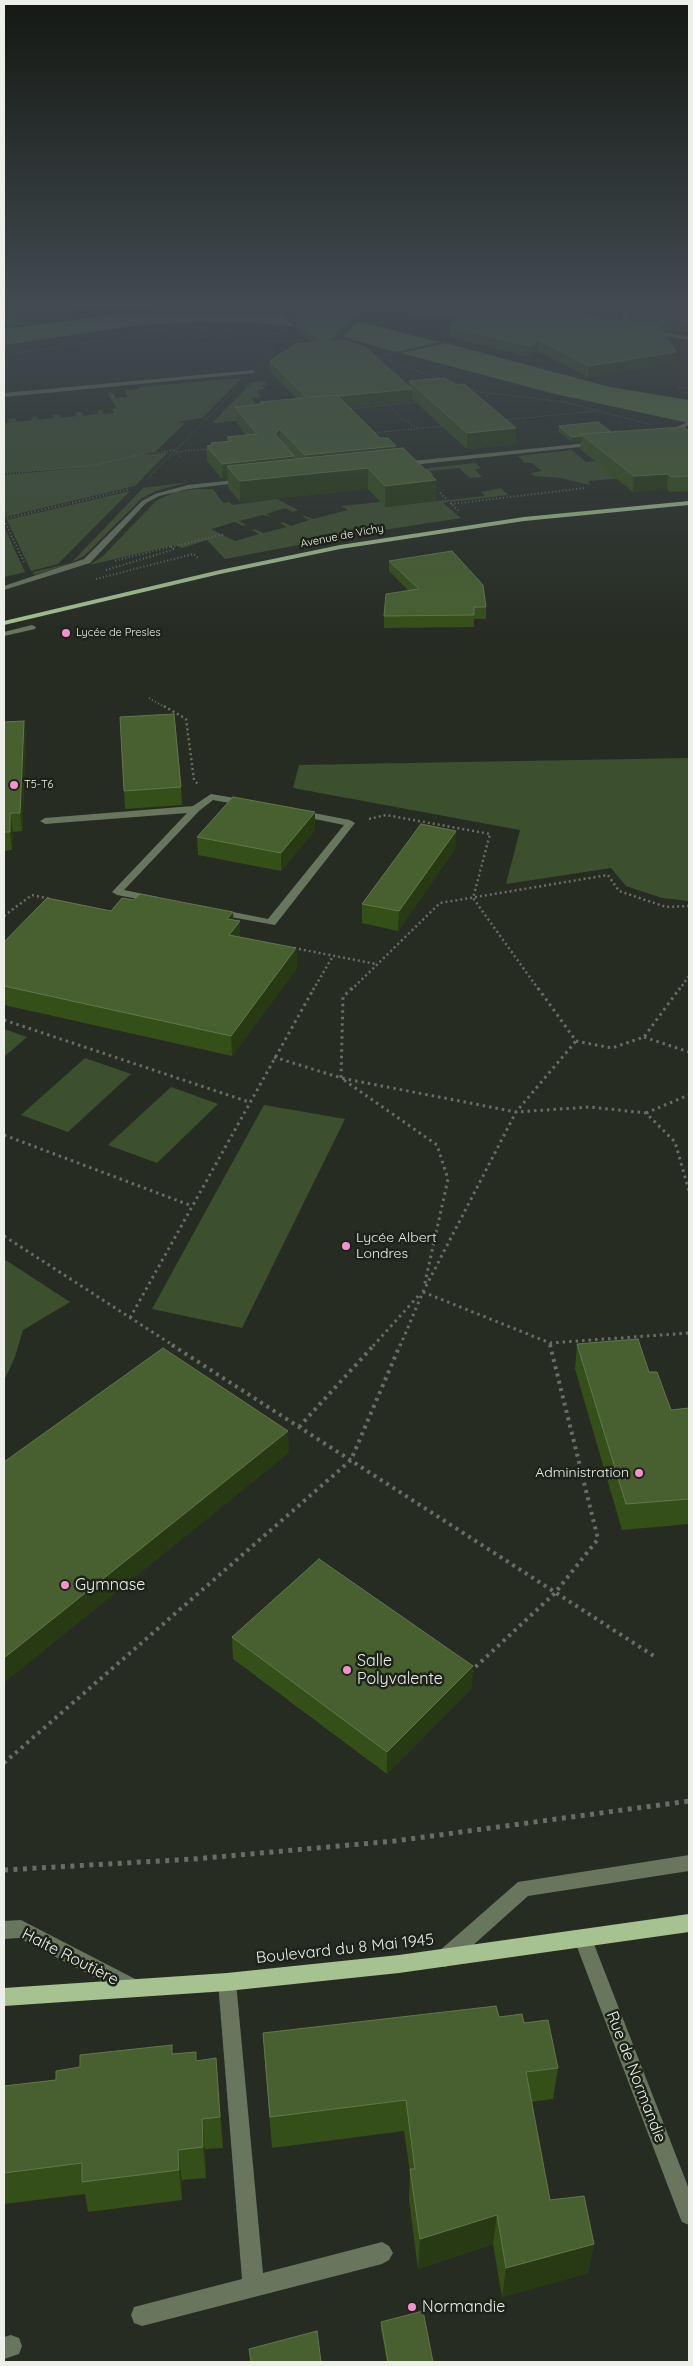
<!DOCTYPE html>
<meta charset="utf-8">
<style>
body{margin:0}
#map{position:relative;width:693px;height:2366px;overflow:hidden;background:#272c23;font-family:Quicksand,sans-serif}
canvas{display:block}
.frame{position:absolute;inset:0;border:5px solid #ecf0e9;pointer-events:none}
</style>
<div id="map">
<canvas width="693" height="2366"></canvas>
<div class="frame"></div>
</div>
<script>
const c = document.querySelector('canvas').getContext('2d');
c.lineJoin = 'round';
function fillPath(path, color) { c.fillStyle = color; c.fill(path, 'evenodd'); }
const shape = rows => new Path2D(rows.map(r => 'M' + r).join(''));
function trace(path, color, width, dash) { c.strokeStyle = color; c.lineWidth = width; c.lineCap = dash ? 'butt' : 'round'; c.setLineDash(dash || []); c.stroke(path); }
function drawText(font, color, halo, rows, align = 'center') {
  c.font = font + ' Quicksand,sans-serif'; c.lineWidth = 5; c.setLineDash([]); c.textBaseline = 'middle'; c.strokeStyle = halo; c.fillStyle = color; for (const [text, x, y, turn = 0] of rows) {
    c.save(); c.translate(x, y); c.rotate((+turn || 0) * Math.PI / 180); c.textAlign = isNaN(turn) ? turn : align; if (halo) c.strokeText(text, 0, 0); c.fillText(text, 0, 0); c.restore();
  }
}
fillPath(shape([
 [242,378,202,418,177,422,185,423,155,452,144,453,146,455,168,452,135,486,5,517,4,475,79,468,4,473,4,423,9,423,8,419,15,418,17,422,32,420,31,417,36,416,38,420,54,418,52,415,59,414,61,418,77,416,75,413,81,412,83,416,98,414,97,411,102,410,104,414,114,413,112,409,117,408,107,393,112,392,116,398,128,397,124,390,139,389,139,387],
 [264,381,267,385,262,385,265,389,258,390,257,392,261,397,251,398,256,405,253,405,245,420,212,423,252,382],
 [572,450,586,462,627,458,650,476,589,481,590,485,561,478,534,476,531,473,542,471,532,463,525,463,518,456],
 [475,463,481,468,475,469,482,477,470,478,459,468,430,471,434,475,429,476,393,472],
 [189,482,158,490,142,498,84,556,66,565,34,575,33,572,71,563,143,488],
 [501,488,508,495,451,502,449,500,485,496,481,492],
 [196,489,213,489,223,503,230,502,232,505,277,499,298,510,293,512,285,508,266,514,273,517,263,515,239,521,246,525,243,526,235,522,211,529,235,541,259,534,252,530,255,529,263,533,287,527,280,523,283,522,291,526,309,520,302,516,305,516,313,519,348,510,341,506,381,502,385,507,446,500,447,502,443,503,461,518,345,536,225,559,207,540,182,548,175,545,89,565,102,557,156,501,175,492],
 [130,491,58,564,31,571,7,520],
 [4,526,25,572,4,577],
 [689,758,689,901,662,898,626,886,611,868,506,884,520,830,293,788,299,765],
 [4,1029,27,1037,4,1057],
 [85,1058,131,1074,68,1132,21,1115],
 [171,1087,218,1104,157,1163,108,1145],
 [264,1105,345,1119,242,1328,152,1309],
 [4,1259,70,1302,23,1330,15,1357,4,1381]
]), '#3d502e');
fillPath(shape([
 [238,308,304,313,357,321,439,342,395,352,327,332,300,327,248,322,195,322,141,325,4,345,4,329,136,312],
 [445,343,610,387,689,400,689,423,551,393,401,353]
]), '#58763f');
trace(shape([
 [174,327,283,329],
 [197,329,269,331],
 [140,330,176,329],
 [131,333,198,331,279,334],
 [175,334,276,336],
 [4,355,120,338,206,337,314,343],
 [372,355,480,392,564,402,653,425],
 [379,356,442,342,452,329],
 [263,362,274,352,273,340,287,326],
 [679,387,689,388],
 [388,405,400,417,417,428],
 [348,409,418,402],
 [504,420,597,411],
 [372,433,445,426],
 [181,457,175,452,209,449],
 [4,474,95,465,142,454,176,450],
 [147,479,234,391]
]), '#696d65', 1, [1, 2]);
trace(shape([
 [440,493,460,512],
 [451,504,585,488],
 [4,519,130,489],
 [4,520,24,562],
 [171,547,225,534],
 [106,570,175,549,170,547,114,561],
 [96,579,193,554,198,558],
 [149,698,166,708]
]), '#696d65', 2, [1, 2.5]);
trace(shape([
 [164,706,186,719,194,780,198,784],
 [369,819,386,815,490,834,473,898,539,990],
 [4,916,32,895,51,899],
 [294,948,376,964],
 [313,990,333,956],
 [351,990,440,903,608,875,619,891,666,907,689,906],
 [679,990,689,976]
]), '#696d65', 2.5, [2, 3]);
trace(shape([
 [352,988,343,997,341,1078,437,1145,448,1179,424,1287],
 [538,988,576,1041,612,1048,644,1037,680,988],
 [4,1020,249,1102],
 [644,1037,689,1052],
 [274,1057,341,1078,516,1112,590,1107,646,1113,675,1142,689,1191],
 [646,1113,689,1095],
 [4,1135,192,1206],
 [4,1236,174,1346],
 [423,1292,550,1343,689,1333],
 [130,1318,314,988],
 [550,1343,551,1346],
 [373,1346,420,1294],
 [400,1346,423,1292,516,1112,576,1041]
]), '#696d65', 3, [2.5, 4]);
trace(shape([
 [172,1345,657,1658],
 [299,1427,374,1345],
 [470,1672,555,1593,598,1539,550,1345],
 [4,1763,351,1460,400,1345]
]), '#696d65', 4, [3, 4.5]);
trace(shape([
 [4,1870,194,1859,395,1841,689,1801]
]), '#696d65', 5, [4, 5.5]);
fillPath(shape([
 [625,308,631,308,627,327,622,330,619,328,625,308],
 [649,330,689,336,689,340,647,333,649,330],
 [253,370,255,373,4,397,4,393,253,370],
 [689,421,689,425,668,435,663,434,689,421],
 [597,442,599,443,599,445,403,466,400,464,403,462,597,442],
 [244,479,247,481,246,482,188,489,159,496,146,503,90,563,4,590,4,586,84,559,142,501,155,494,188,485,244,479],
 [32,625,36,627,35,629,4,636,4,632,32,625],
 [211,794,247,800,252,803,247,806,213,800,199,811,124,890,158,897,158,901,154,902,117,895,112,892,187,813,45,824,40,821,45,818,193,806,211,794],
 [298,810,350,820,355,823,275,925,214,914,213,912,218,909,268,919,344,825,295,815,293,813,298,810],
 [689,1855,689,1871,528,1896,452,1964,445,1967,438,1964,436,1958,438,1952,518,1882,689,1855],
 [21,1920,141,1982,144,1988,141,1994,134,1997,127,1994,19,1938,4,1939,4,1921,21,1920],
 [583,1930,590,1933,592,1939,689,2189,689,2225,682,2222,679,2215,574,1939,576,1933,583,1930],
 [227,1973,234,1976,236,1982,263,2273,382,2242,389,2246,393,2253,389,2260,382,2264,142,2326,134,2323,131,2315,134,2307,242,2279,218,1982,220,1976,227,1973],
 [11,2335,19,2338,22,2346,19,2354,4,2359,4,2337,11,2335]
]), '#68765e');
fillPath(shape([
 [689,501,689,505,524,521,340,549,220,574,4,625,4,621,220,570,340,545,524,517,689,501],
 [689,1914,689,1932,399,1973,227,1991,4,2006,4,1988,227,1973,399,1955,689,1914]
]), '#a6c290');
fillPath(shape([
 [4,308,67,312,67,320,25,319,23,325,4,325],
 [284,308,623,308,620,321,629,322,629,316,689,308,689,332,662,330,676,352,675,363,588,377,538,351,529,357,449,337,450,326,457,317,370,311,339,341,409,387,409,381,516,428,515,444,467,449,412,399,412,401,349,407,380,438,396,448,436,501,385,507,368,489,240,502,228,487,228,479,222,479,207,461,207,446,211,445,211,443,227,442,227,437,246,435,236,421,235,407,260,405,260,402,296,398,270,372,270,361,311,343,285,317],
 [559,426,611,432,689,431,689,491,669,492,667,489,633,492,580,449,581,441,572,442,558,431],
 [389,561,486,607,486,619,474,619,474,627,384,628,384,616,409,591,389,571],
 [24,721,26,738,22,831,13,832,12,850,4,851,4,722],
 [181,787,182,805,125,809,124,791],
 [315,830,281,871,198,855,197,837],
 [456,831,455,849,398,931,362,923,362,904],
 [134,900,233,912,233,920,240,921,240,937,296,948,297,968,232,1056,4,1005,4,942,111,911],
 [577,1344,649,1372,671,1410,689,1408,689,1524,622,1530,575,1369],
 [232,1637,472,1688,387,1774,233,1659],
 [499,2017,524,2023,558,2068,553,2099,531,2102,550,2200,594,2244,588,2273,502,2297,493,2244,418,2269,409,2200,410,2172,404,2131,272,2148,265,2064,263,2033],
 [173,2054,196,2061,219,2090,223,2148,205,2149,206,2178,182,2180,182,2200,88,2212,85,2194,4,2204,4,2086,56,2080],
 [381,2322,433,2362,387,2362,381,2329]
]), '#354f19');
fillPath(shape([
 [363,308,370,308,370,311,326,353,326,342],
 [621,308,623,308,619,325,620,314],
 [24,310,25,319,23,325,22,316],
 [539,340,538,351,529,357,530,346],
 [676,352,675,363,588,377,589,366],
 [412,389,412,401,308,411,308,399],
 [516,428,515,444,467,449,467,433],
 [280,429,280,444,275,434],
 [581,436,581,441,572,442,572,437],
 [396,446,395,461,305,470,305,455],
 [294,456,294,472,227,466,228,479,222,479,222,464],
 [368,468,368,489,240,502,240,481],
 [668,474,667,489,633,492,634,476],
 [436,480,436,501,385,507,385,486],
 [24,721,26,738,22,831,20,813],
 [315,812,315,830,281,871,281,853],
 [10,813,13,832,12,850,10,832],
 [456,831,455,849,398,931,399,911],
 [233,912,234,929,240,921,240,941,230,954,227,919],
 [296,948,297,968,232,1056,231,1036],
 [288,1431,289,1453,4,1683,4,1658],
 [473,1666,472,1688,387,1774,387,1752],
 [216,2058,219,2090,223,2148,220,2117],
 [202,2119,205,2149,206,2178,203,2147],
 [178,2150,182,2180,182,2200,179,2170],
 [497,2215,493,2244,418,2269,420,2239],
 [594,2244,588,2273,502,2297,506,2268]
]), '#273a13');
const building = shape([
 [4,308,66,308,67,312,24,310,22,316,4,317,4,308],
 [285,308,363,308,326,342,343,340,365,347,412,389,339,396,337,395,306,397,270,361,296,344,322,342,285,308],
 [464,308,526,308,659,327,676,352,589,366,539,340,530,346,450,326,464,308],
 [570,308,621,308,620,314,570,308],
 [631,308,689,308,689,321,660,320,629,316,631,308],
 [445,378,456,385,464,384,516,428,467,433,409,381,445,378],
 [337,395,380,438,388,438,396,446,305,455,280,429,275,434,294,456,222,464,207,446,212,445,211,443,231,441,227,437,257,434,235,407,262,404,260,402,337,395],
 [598,422,611,432,581,434,581,436,572,437,559,426,598,422],
 [683,427,689,431,689,476,671,477,668,474,634,476,581,434,683,427],
 [403,448,436,480,385,486,368,468,240,481,227,466,403,448],
 [452,551,483,585,486,607,474,607,474,615,384,616,386,594,419,589,389,561,452,551],
 [174,714,181,787,124,791,120,717,174,714],
 [24,721,20,813,10,813,10,832,4,832,4,722,24,721],
 [233,797,315,812,281,853,197,837,233,797],
 [421,824,456,831,399,911,362,904,421,824],
 [140,894,233,912,227,919,240,921,229,935,296,948,231,1036,4,986,4,942,47,898,111,911,122,898,134,900,140,894],
 [638,1339,649,1372,657,1372,671,1410,689,1408,689,1499,626,1504,577,1344,638,1339],
 [163,1348,288,1431,4,1658,4,1462,163,1348],
 [319,1559,473,1666,387,1752,232,1637,319,1559],
 [496,2006,499,2017,522,2014,524,2023,548,2020,558,2068,526,2072,550,2200,584,2196,594,2244,506,2268,497,2215,420,2239,410,2169,415,2169,406,2100,270,2117,263,2033,496,2006],
 [172,2045,172,2054,196,2052,196,2061,216,2058,220,2117,202,2119,203,2147,178,2150,179,2170,82,2182,82,2163,4,2173,4,2086,56,2080,56,2071,80,2067,80,2055,172,2045],
 [423,2311,433,2362,388,2362,381,2322,423,2311],
 [317,2331,321,2362,251,2362,249,2349,317,2331]
]);
fillPath(building, '#48602f');
trace(building, '#62774c', 1);
const sky = c.createLinearGradient(0, 0, 0, 639);
sky.addColorStop(0, '#151813');
sky.addColorStop(0.48, '#414b50');
sky.addColorStop(1, '#414b5000');
c.fillStyle = sky;
c.fillRect(0, 0, 693, 639);
for (const [x, y, r, color] of [
 [66,633,5,"#f590d1"],
 [14,785,5,"#f590d1"],
 [346,1246,5,"#f590d1"],
 [639,1473,5,"#f590d1"],
 [65,1585,5,"#f590d1"],
 [347,1670,5,"#f590d1"],
 [412,2307,5,"#f590d1"]
]) { const dot = new Path2D(); dot.arc(x, y, r, 0, 2 * Math.PI); c.fillStyle = color; c.fill(dot); trace(dot, '#1d2319', 2); }
drawText('11px', '#ecf0e9', '#1d2319', [
 ["Avenue de Vichy",342,536,-11]
]);
drawText('11px', '#ecf0e9', '#1d2319', [
 ["Lycée de Presles",76,633],
 ["T5-T6",24,785]
], 'left');
drawText('14px', '#ecf0e9', '#1d2319', [
 ["Lycée Albert",356,1238],
 ["Londres",356,1254],
 ["Administration",629,1473,"right"]
], 'left');
drawText('16px', '#ecf0e9', '#1d2319', [
 ["Gymnase",75,1585],
 ["Salle",357,1661],
 ["Polyvalente",357,1679],
 ["Normandie",422,2307]
], 'left');
drawText('16px', '#ecf0e9', '#1d2319', [
 ["Boulevard du 8 Mai 1945",345,1949,-6],
 ["Halte Routière",70,1957,27],
 ["Rue de Normandie",636,2077,69]
]);
</script>
